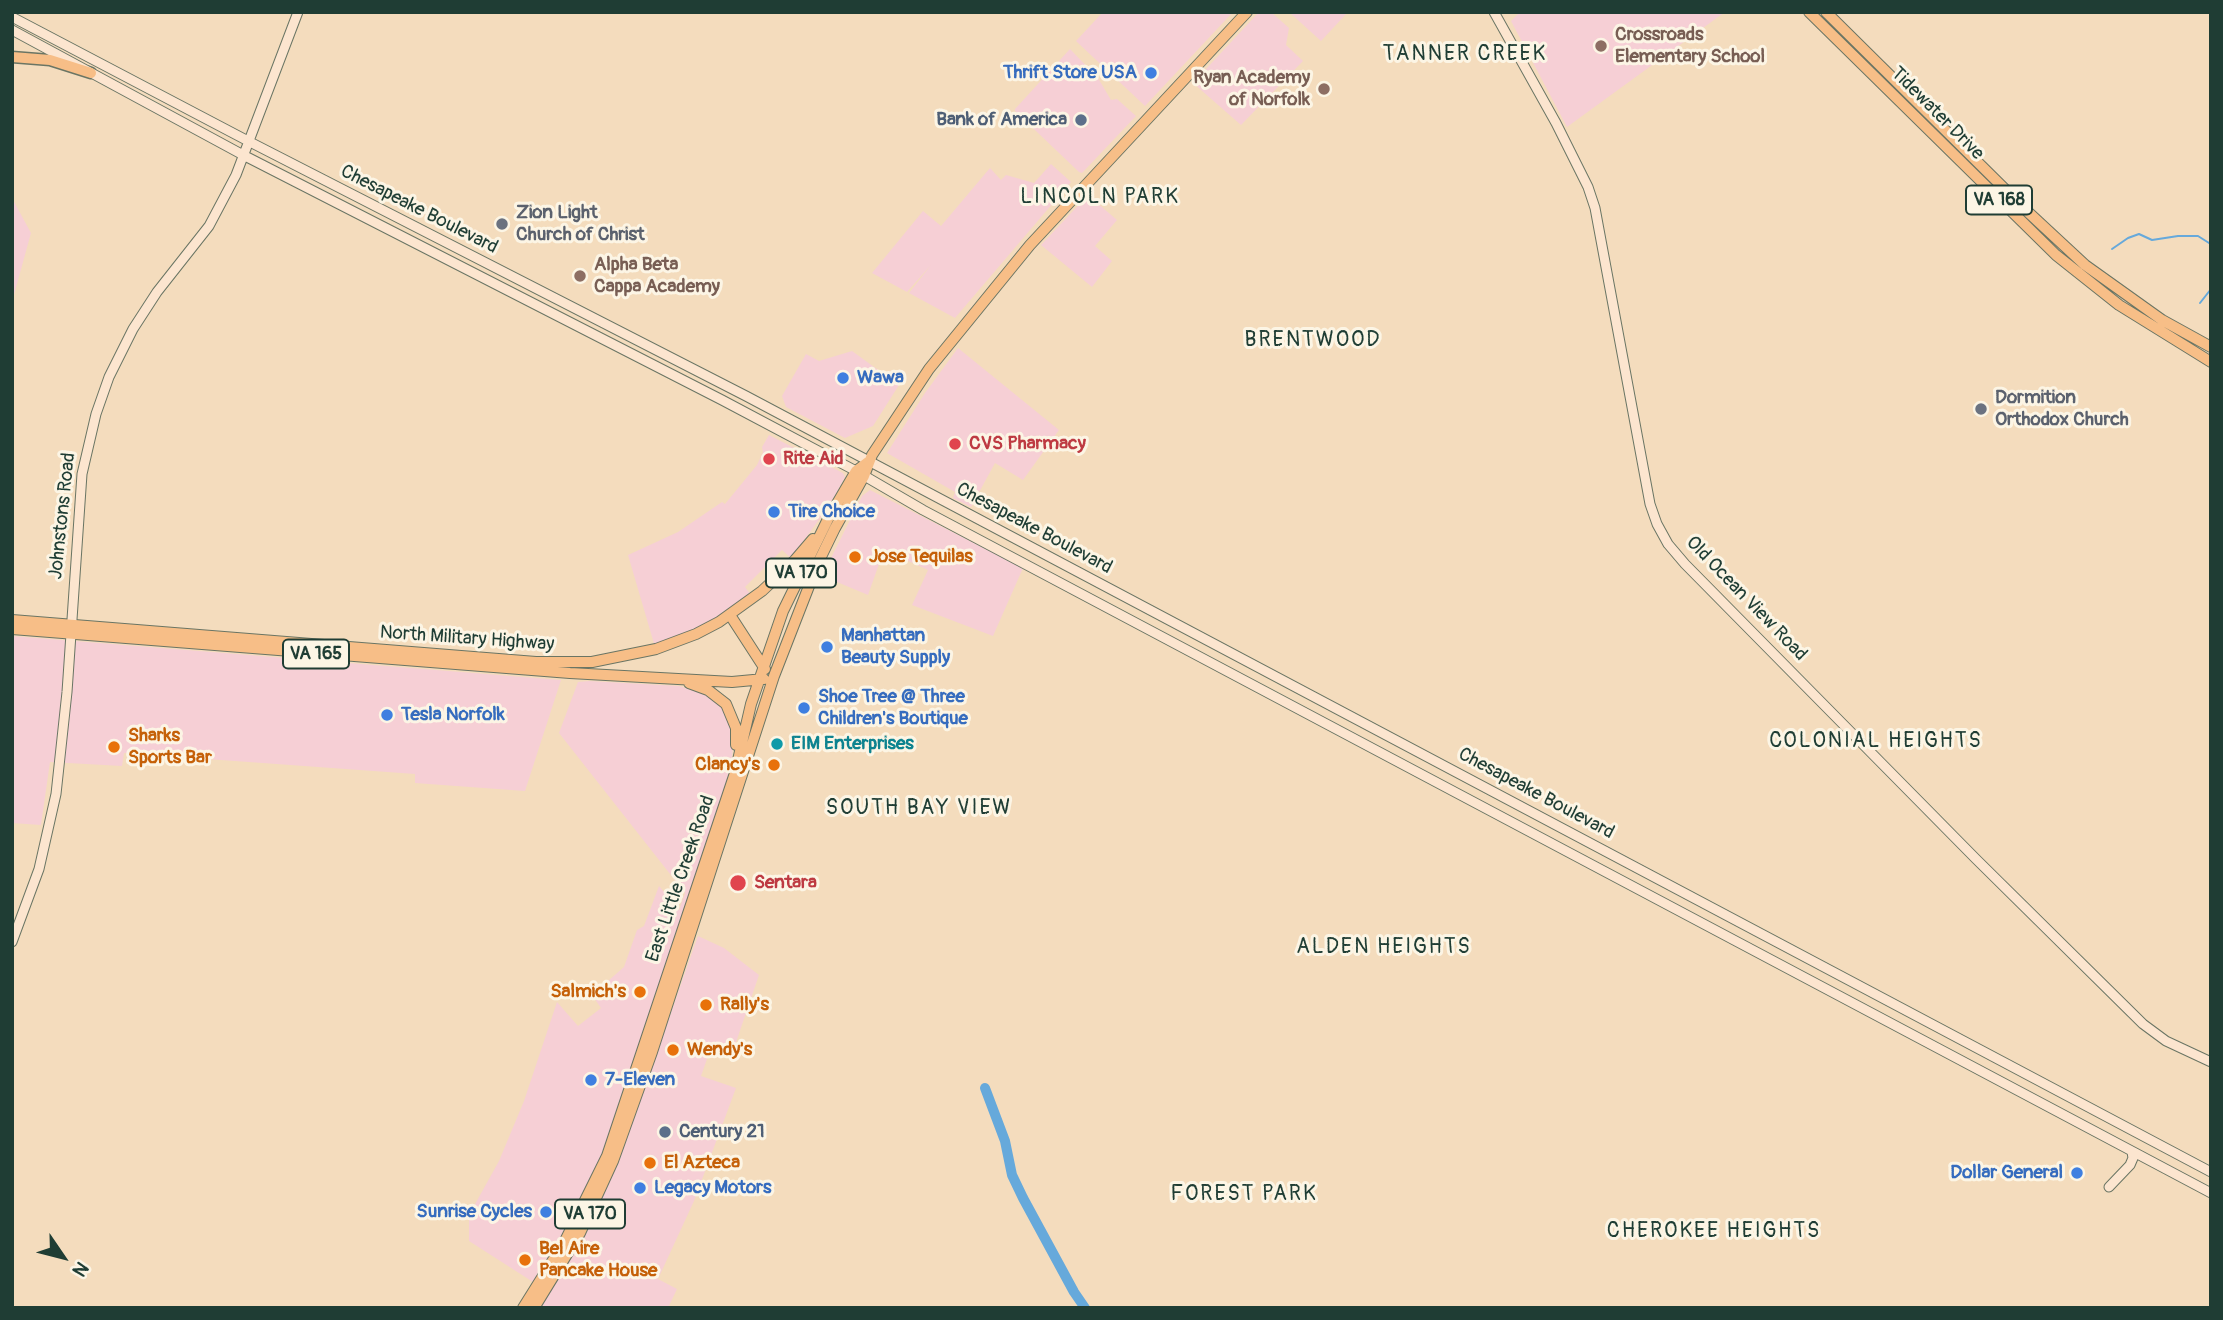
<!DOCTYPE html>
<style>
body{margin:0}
#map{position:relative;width:2223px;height:1320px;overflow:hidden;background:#f4dcbd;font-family:Pangolin,sans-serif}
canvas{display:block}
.frame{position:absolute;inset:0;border:14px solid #1f3d34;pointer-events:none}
.north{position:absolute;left:28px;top:1222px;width:70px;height:70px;-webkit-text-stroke:5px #fcf5e5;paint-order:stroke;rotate:125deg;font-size:19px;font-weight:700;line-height:28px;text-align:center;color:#1f3d34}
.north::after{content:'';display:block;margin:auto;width:24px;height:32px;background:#1f3d34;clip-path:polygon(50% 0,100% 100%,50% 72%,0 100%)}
</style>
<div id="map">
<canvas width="2223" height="1320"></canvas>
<div class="frame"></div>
<div class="north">N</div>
</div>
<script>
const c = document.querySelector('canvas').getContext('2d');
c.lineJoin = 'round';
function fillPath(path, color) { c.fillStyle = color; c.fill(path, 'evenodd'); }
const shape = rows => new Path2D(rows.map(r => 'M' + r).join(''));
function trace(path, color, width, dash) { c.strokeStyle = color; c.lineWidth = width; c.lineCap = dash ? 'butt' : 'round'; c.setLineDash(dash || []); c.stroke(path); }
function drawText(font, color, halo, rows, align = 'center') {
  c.font = font + ' Pangolin,sans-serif'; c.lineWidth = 6; c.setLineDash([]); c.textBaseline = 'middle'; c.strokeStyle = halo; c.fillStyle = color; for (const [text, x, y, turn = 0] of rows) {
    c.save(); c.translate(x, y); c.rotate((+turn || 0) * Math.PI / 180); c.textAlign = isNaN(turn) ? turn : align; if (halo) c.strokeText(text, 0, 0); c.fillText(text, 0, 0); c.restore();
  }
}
fillPath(shape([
 [1103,12,1233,12,1145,106,1076,41],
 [1259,12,1271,12,1289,28,1286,45,1303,61,1241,125,1193,83],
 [1289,12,1348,12,1321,41],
 [1520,12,1725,12,1567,127,1511,21],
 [1070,49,1098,78,1111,100,1117,99,1136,116,1082,173,1079,172,1015,111,1015,109],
 [1051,164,1071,182,955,318,909,293,931,265,907,292,872,273,923,211,941,226,990,168,1001,180,1006,175,1034,183],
 [1088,195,1117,220,1095,246,1112,261,1092,287,1041,245],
 [12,198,31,233,12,302],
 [958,348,1059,430,1023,480,995,463,971,507,953,498,955,492,887,453,925,393],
 [852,351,899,385,873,426,845,438,786,407,782,396,806,354,819,361],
 [769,435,843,473,845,477,829,506,791,558,782,550,745,587,751,595,705,625,655,647,628,555,678,532,722,502,725,504,757,465,763,452,762,447],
 [870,490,1023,568,993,636,912,605,928,570,884,550,868,595,825,577,829,562,862,496],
 [12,636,561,680,525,791,415,783,415,774,124,753,122,766,50,762,41,825,12,823],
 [589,681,679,686,710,696,725,708,733,737,732,762,714,823,614,1125,591,1180,569,1224,533,1282,469,1241,469,1215,499,1161,524,1101,557,1002,578,1026,601,1008,592,995,624,967,637,930,644,926,659,886,679,910,685,893,559,733,578,682],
 [698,936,724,948,759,975,733,1051,712,1045,701,1076,736,1088,694,1201,658,1279,677,1289,668,1308,539,1308,575,1251,604,1194,620,1157]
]), '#f6cfd5');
trace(shape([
 [2112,249,2128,238,2139,234,2152,240,2178,236,2198,236,2209,243,2211,242],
 [2200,303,2211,289]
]), '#66a9db', 2);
trace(shape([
 [985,1088,1005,1141,1012,1175,1023,1198,1074,1292,1085,1308]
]), '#66a9db', 10);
const secondary = shape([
 [1494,12,1556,123,1588,187,1595,208,1650,504,1657,524,1668,544,1685,564,1976,859,2143,1024,2166,1041,2211,1062],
 [12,17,250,142,746,396,2211,1172],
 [12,30,245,156,722,400,856,471,923,510,2211,1193],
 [12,942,39,869,56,794,67,692,82,474,96,414,109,377,133,329,157,292,209,226,236,175,298,12],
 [2109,1187,2130,1165,2133,1158,2132,1152]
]);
const primary = shape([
 [1809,12,2056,255,2119,305,2211,362],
 [1826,12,2029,213,2085,265,2162,320,2211,347],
 [730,615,765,669],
 [12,620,536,662,592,662,656,649,696,634,719,622,762,591,795,560,813,539],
 [12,629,570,673,732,682,764,679],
 [689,683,708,690,726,704,736,728,736,745],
 [523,1308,565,1241,607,1156,735,773,751,704,783,611,828,519,856,471,868,462],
 [534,1308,580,1233,613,1161,652,1052,774,676,818,563,835,528,864,476,872,455,929,369,1030,245,1247,12]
]);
const highway = shape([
 [12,57,50,60,91,73]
]);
trace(secondary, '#6a7564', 11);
trace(primary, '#6a7564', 12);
trace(highway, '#6a7564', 13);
trace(secondary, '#fce5cf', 9);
trace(primary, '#f7be87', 10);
trace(highway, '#f7be87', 10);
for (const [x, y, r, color] of [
 [1601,46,7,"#8d6e63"],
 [1151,73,7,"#3f7fe0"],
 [1324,89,7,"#8d6e63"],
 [1081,120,7,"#5c6f8a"],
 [502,224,7,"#6b7280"],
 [580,276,7,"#8d6e63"],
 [843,378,7,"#3f7fe0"],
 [1981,409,7,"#6b7280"],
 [955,444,7,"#e0444e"],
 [769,459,7,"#e0444e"],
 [774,512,7,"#3f7fe0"],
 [855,557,7,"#e8710a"],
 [827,647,7,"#3f7fe0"],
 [804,708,7,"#3f7fe0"],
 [387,715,7,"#3f7fe0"],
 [777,744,7,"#0f9aa8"],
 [114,747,7,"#e8710a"],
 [774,765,7,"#e8710a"],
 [738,883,9,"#e0444e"],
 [640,992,7,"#e8710a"],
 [706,1005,7,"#e8710a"],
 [673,1050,7,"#e8710a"],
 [591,1080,7,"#3f7fe0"],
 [665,1132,7,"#5c6f8a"],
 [650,1163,7,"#e8710a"],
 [2077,1173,7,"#3f7fe0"],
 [640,1188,7,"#3f7fe0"],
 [546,1212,7,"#3f7fe0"],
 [525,1260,7,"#e8710a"]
]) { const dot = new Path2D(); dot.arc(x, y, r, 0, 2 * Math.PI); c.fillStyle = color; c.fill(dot); trace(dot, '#fcf5e5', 2.5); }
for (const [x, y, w] of [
 [1999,200,66],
 [801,573,70],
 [316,654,66],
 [590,1214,70]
]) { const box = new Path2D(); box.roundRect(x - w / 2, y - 14.5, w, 29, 5); c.fillStyle = '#fcf5e5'; c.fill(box); trace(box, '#1f3d34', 2); }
drawText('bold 18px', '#1f3d34', null, [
 ["VA 168",1999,200],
 ["VA 170",801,573],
 ["VA 165",316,654],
 ["VA 170",590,1214]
]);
drawText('bold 19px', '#785e54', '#fcf5e5', [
 ["Crossroads",1615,35],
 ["Elementary School",1615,57],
 ["Ryan Academy",1310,78,"right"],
 ["of Norfolk",1310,100,"right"],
 ["Alpha Beta",594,265],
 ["Cappa Academy",594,287]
], 'left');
drawText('bold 19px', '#366cbe', '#fcf5e5', [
 ["Thrift Store USA",1137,73,"right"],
 ["Wawa",857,378],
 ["Tire Choice",788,512],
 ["Manhattan",841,636],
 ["Beauty Supply",841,658],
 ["Shoe Tree @ Three",818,697],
 ["Children's Boutique",818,719],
 ["Tesla Norfolk",401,715],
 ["7-Eleven",605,1080],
 ["Dollar General",2063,1173,"right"],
 ["Legacy Motors",654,1188],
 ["Sunrise Cycles",532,1212,"right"]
], 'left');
drawText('19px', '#1f3d34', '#fcf5e5', [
 ["Tidewater Drive",1937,114,45],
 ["Chesapeake Boulevard",419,210,27],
 ["Johnstons Road",63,516,-84],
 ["Chesapeake Boulevard",1034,529,28],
 ["Old Ocean View Road",1746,599,46],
 ["North Military Highway",467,639,4],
 ["Chesapeake Boulevard",1536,794,28],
 ["East Little Creek Road",681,879,-71]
]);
drawText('bold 19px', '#4e5e75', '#fcf5e5', [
 ["Bank of America",1067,120],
 ["Century 21",679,1132,"left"]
], 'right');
drawText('bold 19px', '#5b616d', '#fcf5e5', [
 ["Zion Light",516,213],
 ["Church of Christ",516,235],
 ["Dormition",1995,398],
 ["Orthodox Church",1995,420]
], 'left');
drawText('bold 19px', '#be3a42', '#fcf5e5', [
 ["CVS Pharmacy",969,444],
 ["Rite Aid",783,459],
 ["Sentara",754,883]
], 'left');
drawText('bold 19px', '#c56008', '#fcf5e5', [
 ["Jose Tequilas",869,557],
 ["Sharks",128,736],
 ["Sports Bar",128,758],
 ["Clancy's",760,765,"right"],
 ["Salmich's",626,992,"right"],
 ["Rally's",720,1005],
 ["Wendy's",687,1050],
 ["El Azteca",664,1163],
 ["Bel Aire",539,1249],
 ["Pancake House",539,1271]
], 'left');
drawText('bold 19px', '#0d838f', '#fcf5e5', [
 ["EIM Enterprises",791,744]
], 'left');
c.letterSpacing = '2px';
drawText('21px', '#1f3d34', '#fcf5e5', [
 ["TANNER CREEK",1465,55],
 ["LINCOLN PARK",1100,198],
 ["BRENTWOOD",1313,341],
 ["COLONIAL HEIGHTS",1876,742],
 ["SOUTH BAY VIEW",919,809],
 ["ALDEN HEIGHTS",1384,948],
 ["FOREST PARK",1244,1195],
 ["CHEROKEE HEIGHTS",1714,1232]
]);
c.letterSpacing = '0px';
</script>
